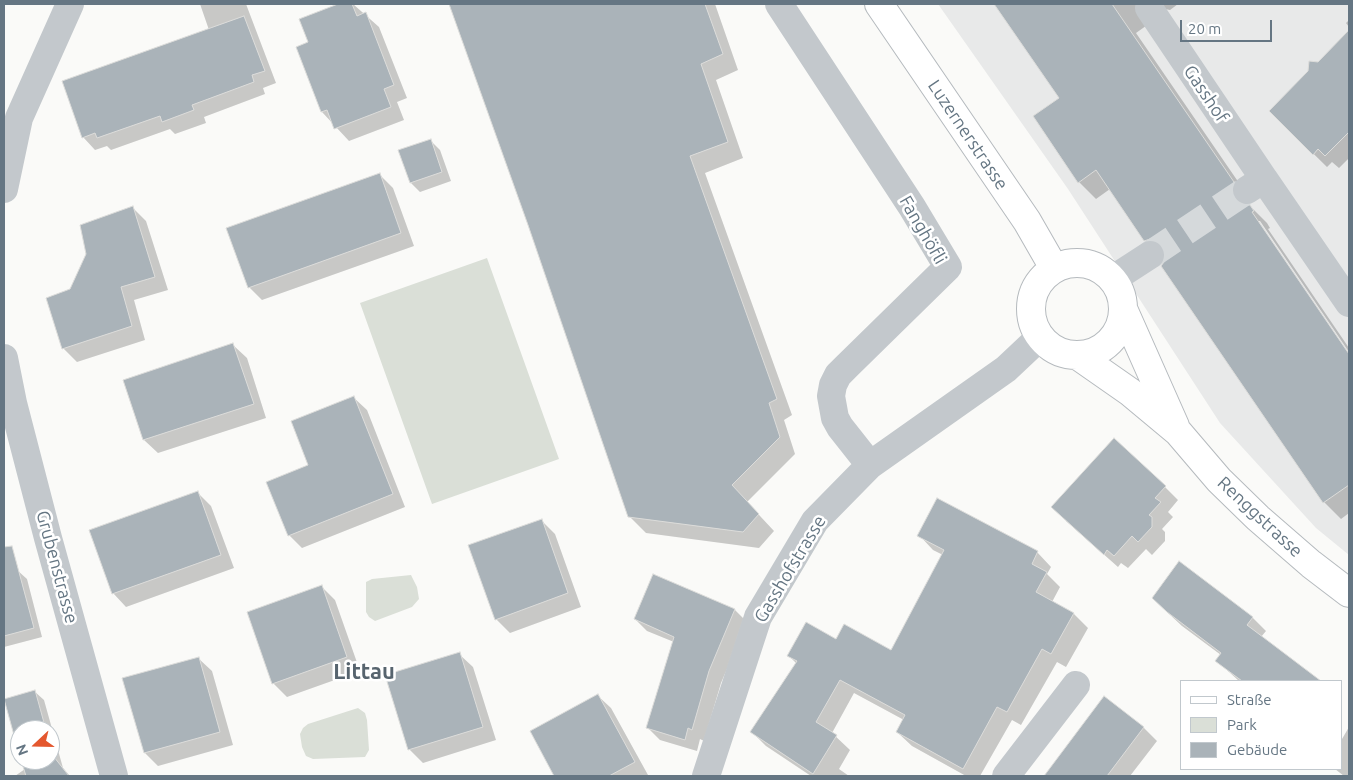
<!DOCTYPE html>
<meta charset="utf-8">
<style>
body{margin:0}
#map{position:relative;width:1353px;height:780px;overflow:hidden;background:#fafaf8;font-family:Ubuntu,sans-serif}
canvas{display:block}
.frame{position:absolute;inset:0;border:5px solid #657683;pointer-events:none}
.legend{position:absolute;left:1180px;top:680px;width:162px;height:90px;box-sizing:border-box;background:#fff;border:1px solid #c1c8cd;margin:0;padding:6px 9px;list-style:none;font-size:15px;color:#657683}
.legend li{display:flex;align-items:center;gap:10px;height:25px}
.legend b{width:25px;border:1px solid #c1c8cd}
.north{position:absolute;left:10px;top:720px;width:50px;height:50px;box-sizing:border-box;background:#fff;border:1px solid #c1c8cd;border-radius:50%;rotate:249deg;font-size:14px;font-weight:700;line-height:20px;text-align:center;color:#657683}
.north::after{content:'';display:block;margin:auto;width:18px;height:22px;background:#e4572e;clip-path:polygon(50% 0,100% 100%,50% 72%,0 100%)}
.scale{position:absolute;left:1180px;top:20px;width:92px;height:22px;box-sizing:border-box;border:2px solid #657683;border-top:0;padding-left:6px;font-size:15px;line-height:18px;white-space:nowrap;color:#657683;-webkit-text-stroke:4px #fff;paint-order:stroke}
</style>
<div id="map">
<canvas width="1353" height="780"></canvas>
<div class="frame"></div>
<ul class="legend">
<li><b style="height:6px;background:#fff"></b>Straße</li>
<li><b style="height:14px;background:#dadfd7"></b>Park</li>
<li><b style="height:14px;background:#aab3b9"></b>Gebäude</li>
</ul>
<div class="north">N</div>
<div class="scale">20 m</div>
</div>
<script>
const c = document.querySelector('canvas').getContext('2d');
c.lineJoin = 'round';
function fillPath(path, color) { c.fillStyle = color; c.fill(path, 'evenodd'); }
const shape = rows => new Path2D(rows.map(r => 'M' + r).join(''));
function trace(path, color, width, dash) { c.strokeStyle = color; c.lineWidth = width; c.lineCap = dash ? 'butt' : 'round'; c.setLineDash(dash || []); c.stroke(path); }
function drawText(font, color, halo, rows, align = 'center') {
  c.font = font + ' Ubuntu,sans-serif'; c.lineWidth = 5; c.setLineDash([]); c.textBaseline = 'middle'; c.strokeStyle = halo; c.fillStyle = color; for (const [text, x, y, turn = 0] of rows) {
    c.save(); c.translate(x, y); c.rotate((+turn || 0) * Math.PI / 180); c.textAlign = isNaN(turn) ? turn : align; if (halo) c.strokeText(text, 0, 0); c.fillText(text, 0, 0); c.restore();
  }
}
fillPath(shape([
 [938,4,1349,4,1349,555,1316,528,1220,423,1068,189]
]), '#e8e9e9');
fillPath(shape([
 [487,258,559,459,432,504,360,303],
 [411,575,417,587,419,599,412,607,375,621,369,617,366,612,366,582,372,579],
 [358,708,365,713,367,720,369,750,365,757,313,759,306,756,302,747,300,734,303,728,308,724]
]), '#dadfd7');
fillPath(shape([
 [200,4,246,4,276,83,263,88,265,94,204,117,206,123,175,134,170,129,111,150,107,146,95,150,83,137,209,30],
 [341,4,353,4,379,27,407,98,397,102,404,120,349,141,322,112,297,47,309,43,300,20],
 [450,4,715,4,738,70,716,80,743,158,705,173,792,415,784,420,795,454,747,502,774,531,759,548,646,533,629,516,530,225],
 [995,4,1178,4,1170,10,1165,9,1150,23,1136,33,1250,199,1249,205,1267,223,1270,228,1268,229,1349,348,1349,352,1260,221,1257,221,1349,356,1349,513,1341,519,1324,502,1165,262,1167,256,1162,257,1145,240,1110,189,1096,199,1079,182,1061,98],
 [1349,20,1349,27,1346,23],
 [1349,32,1349,158,1339,168,1332,162,1327,167,1270,111],
 [431,141,440,150,451,181,420,192,411,183],
 [379,174,393,188,414,246,262,300,249,287],
 [133,208,146,221,168,290,134,300,145,340,77,362,63,348,71,290],
 [233,345,247,358,266,418,158,453,144,440,124,381],
 [353,397,367,410,405,507,302,548,289,535,310,466],
 [1165,487,1178,500,1168,512,1173,517,1162,529,1165,532,1165,541,1152,555,1146,549,1128,568,1121,563,1118,567,1066,521],
 [198,493,211,506,234,568,126,607,113,593],
 [541,520,555,534,581,607,510,633,496,619],
 [919,535,1037,552,1051,567,1047,574,1060,587,1052,602,1074,614,1088,628,1066,667,1057,662,1021,725,1012,720,980,776,966,776,912,746,897,732,904,720,854,693,832,733,850,750,839,769,849,776,811,776,766,746,752,732,797,664,789,656,836,640,892,652,943,555,933,550],
 [17,570,27,579,42,637,4,647,4,573],
 [654,576,735,610,747,622,721,683,704,741,700,739,697,751,660,740,648,728,674,642,647,631,635,619],
 [322,587,335,600,360,671,287,697,273,683],
 [1167,612,1252,617,1266,631,1261,637,1318,681,1239,681,1217,661,1221,655,1182,626],
 [459,654,473,667,496,740,423,763,409,749],
 [198,658,212,671,233,745,158,766,145,753],
 [34,691,44,700,63,768,70,776,15,776,25,769,22,760,50,760,50,730,20,730,20,752,5,700],
 [597,695,611,708,648,775,556,776,531,732],
 [1104,698,1144,728,1157,741,1130,776,1045,776],
 [1349,727,1349,776,1344,776,1335,769,1342,769,1342,739]
]), '#0003');
const building = shape([
 [338,4,352,4,357,16,366,12,394,85,384,89,391,107,334,129,327,110,321,112,296,47,308,42,299,19,338,4],
 [449,4,705,4,723,54,701,64,728,142,690,156,777,399,769,403,780,437,732,485,759,514,743,532,628,517,528,225,449,4],
 [994,4,1112,4,1234,182,1231,190,1234,199,1240,204,1250,205,1254,211,1252,212,1349,354,1349,485,1323,503,1161,266,1164,262,1166,255,1163,246,1157,241,1150,239,1144,241,1096,170,1078,183,1033,116,1059,98,994,4],
 [244,16,265,71,252,75,254,82,192,105,194,110,162,122,160,116,97,138,95,133,82,138,62,81,244,16],
 [1349,30,1349,132,1325,156,1318,149,1313,155,1269,111,1308,71,1309,61,1318,62,1349,30],
 [431,139,442,172,410,183,398,150,431,139],
 [380,173,401,233,248,288,226,228,380,173],
 [133,206,155,277,121,287,132,326,62,349,46,298,70,289,86,254,80,225,133,206],
 [233,343,254,404,143,440,123,380,233,343],
 [354,396,393,494,288,536,266,482,308,465,291,421,354,396],
 [1114,438,1166,486,1155,498,1161,502,1149,515,1152,517,1152,527,1138,542,1132,536,1114,556,1107,550,1104,555,1051,507,1114,438],
 [198,491,221,555,112,594,89,530,198,491],
 [937,498,1038,551,1032,564,1047,572,1036,592,1074,613,1051,654,1042,649,1007,712,997,707,963,769,896,732,905,715,840,680,816,722,837,735,813,774,750,732,797,661,787,656,806,622,836,639,844,624,891,650,944,550,917,536,937,498],
 [542,519,568,593,495,620,468,545,542,519],
 [12,546,34,628,4,636,4,547,12,546],
 [1179,561,1253,617,1247,625,1321,681,1242,681,1215,661,1221,653,1167,612,1152,598,1179,561],
 [653,574,735,609,709,671,692,730,688,728,685,740,646,728,674,637,634,619,653,574],
 [322,585,347,657,272,684,247,612,322,585],
 [460,652,483,727,408,750,385,675,460,652],
 [199,657,220,732,144,753,122,678,199,657],
 [35,690,46,730,20,730,20,757,4,699,35,690],
 [598,694,635,762,609,776,554,776,530,731,598,694],
 [1104,696,1144,727,1107,776,1044,776,1104,696],
 [50,742,54,757,69,776,26,776,21,760,50,760,50,742]
]);
fillPath(building, '#aab3b9');
trace(building, '#dcdcda', 1);
trace(shape([
 [1150,255,1247,190]
]), '#d5d9db', 28, [28, 14]);
const major = shape([
 [879,4,1027,221,1054,268],
 '1031 309a46 46 0 1 1 92 0a46 46 0 1 1-92 0Z',
 [1124,311,1175,426],
 [1077,355,1130,392,1178,432,1219,480,1258,518,1311,564,1349,593]
]);
trace(major, '#b5babe', 30);
trace(shape([
 [779,4,912,207,948,267,847,366,838,375,833,385,831,396,835,418,840,427,870,465],
 [1149,8,1264,179,1247,190],
 [1264,179,1349,303],
 [4,189,19,118,70,4],
 [1113,279,1150,255],
 [4,358,13,403,48,538,114,776],
 [706,776,758,617,815,521,870,465,1006,369,1040,337],
 [1006,776,1076,685]
]), '#c3c8cc', 28);
trace(major, '#fff', 28);
drawText('18px', '#657683', '#fff', [
 ["Gasshof",1206,94,56],
 ["Luzernerstrasse",968,135,56],
 ["Fanghöfli",923,230,60],
 ["Renggstrasse",1260,517,43],
 ["Grubenstrasse",57,567,75],
 ["Gasshofstrasse",790,569,-59]
]);
drawText('bold 22px', '#57646e', '#fff', [
 ["Littau",364,672]
]);
</script>
